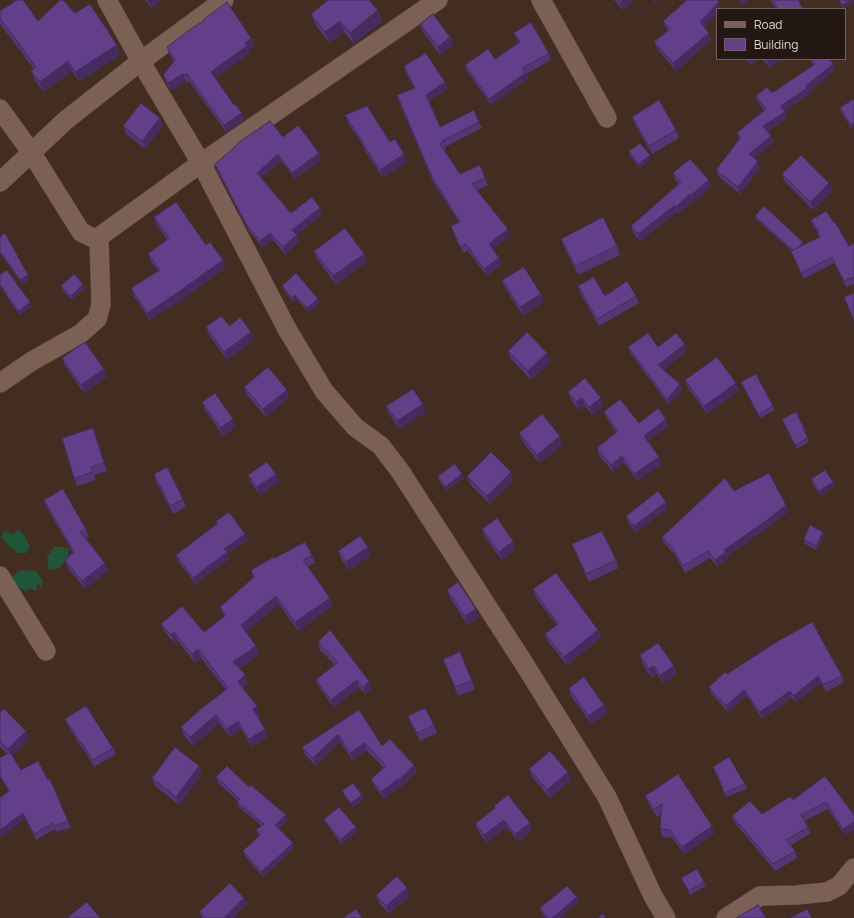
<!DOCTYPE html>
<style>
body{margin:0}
#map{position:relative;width:854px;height:918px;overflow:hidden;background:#432c20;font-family:Manrope,sans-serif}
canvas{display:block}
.legend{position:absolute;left:716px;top:8px;width:130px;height:52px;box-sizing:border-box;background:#221712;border:1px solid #6f625c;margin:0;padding:5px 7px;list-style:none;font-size:12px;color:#e2d2cb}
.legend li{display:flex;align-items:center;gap:8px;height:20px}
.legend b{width:20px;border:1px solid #6f625c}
</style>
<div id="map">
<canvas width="854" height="918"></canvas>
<ul class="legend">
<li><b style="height:5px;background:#7b6053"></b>Road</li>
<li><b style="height:11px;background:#623f88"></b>Building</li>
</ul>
</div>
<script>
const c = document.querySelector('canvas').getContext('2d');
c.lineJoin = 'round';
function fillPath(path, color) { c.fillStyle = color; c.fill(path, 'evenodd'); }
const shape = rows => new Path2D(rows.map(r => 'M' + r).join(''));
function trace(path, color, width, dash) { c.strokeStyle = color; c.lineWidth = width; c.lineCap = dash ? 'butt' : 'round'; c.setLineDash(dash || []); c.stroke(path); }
fillPath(shape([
 [18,529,26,538,30,547,26,553,18,553,7,545,1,537,5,531,13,534],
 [54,547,63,547,69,549,68,559,59,568,49,570,47,556],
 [28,570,37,572,43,581,42,588,38,584,36,585,37,589,35,591,31,589,25,591,16,585,13,576,18,571]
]), '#1f563a');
const minor = shape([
 [107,0,148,74,201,163,287,329,324,391,355,427,381,446,400,471,523,662,607,797,653,896,666,918],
 [541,0,607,118],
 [0,109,31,152,81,232,93,238,99,237,201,163,438,0],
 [0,182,66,120,141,61,224,0],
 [0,383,32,361,80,334,97,319,101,305,99,237],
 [0,576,46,651],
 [726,918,760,896,796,895,827,892,839,886,854,868]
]);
trace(minor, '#5d493f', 20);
trace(minor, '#7b6053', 19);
fillPath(shape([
 [145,0,162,0,151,8],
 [614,0,634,0,623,10],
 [770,0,798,0,803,9,776,9],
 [838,0,854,0,844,9],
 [719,2,721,9,717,9,704,28,711,40,676,71,657,49,654,42,668,30,666,28,663,21],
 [0,11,38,21,75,13,117,45,120,55,79,82,72,71,44,92,35,81,31,71,34,69,0,24],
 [311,14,382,21,354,44,344,32,329,43,315,24],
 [420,24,450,37,453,45,440,55,423,32],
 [514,33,549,54,551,60,526,74,528,79,491,105,467,71,465,65,495,59,519,43],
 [251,38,254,45,249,50,250,53,215,78,234,105,242,113,244,120,226,132,189,81,187,83,186,81,171,91,166,82,163,75,174,61,169,54,167,47],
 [746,59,758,59,752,65],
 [762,59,781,59,770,68],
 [810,59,831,59,835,70,809,92,810,94,784,111,787,119,768,132,771,136,774,142,754,158,760,168,740,194,718,176,716,170,739,139,737,133,764,110,758,102,756,96,772,93,813,65],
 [404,66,445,82,448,89,429,101,440,127,479,122,482,128,445,147,446,150,444,151,460,174,485,178,488,185,477,190,510,236,493,249,499,258,502,265,487,276,468,251,463,253,451,226,459,222,433,182,399,102,397,95,414,88,406,73],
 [853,99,852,129,841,112,840,108],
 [345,115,390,142,407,162,383,178,365,151,364,147,348,123],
 [632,117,676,130,679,138,652,154,635,125],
 [123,126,163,126,145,149,126,134],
 [283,137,319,153,321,160,295,179,281,161,261,178,291,213,323,214,297,235,299,242,285,254,273,240,263,248,249,231,217,170,215,164,238,144,238,143],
 [629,151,650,155,651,159,640,168,630,156],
 [673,173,711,187,694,202,693,201,679,213,677,212,640,241,633,233,631,226,679,184,675,180],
 [782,174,829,183,832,191,813,210,785,182],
 [755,216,803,242,804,245,819,238,818,233,813,226,811,220,849,246,854,243,854,284,846,287,834,263,803,279,792,251,757,220],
 [154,217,206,245,225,268,180,301,150,320,134,296,131,288,158,271,151,262,148,254,167,240,157,225],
 [0,237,29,280,22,284,0,253],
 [561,239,617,246,620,255,578,275,564,247],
 [314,251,367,262,336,285,317,259],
 [0,275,30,302,32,306,20,315,8,299,6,295,0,286],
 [502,280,541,294,544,302,523,316,505,288],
 [83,284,85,288,72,300,62,290,61,286],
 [282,286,320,303,308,312,297,299,293,302,284,290],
 [578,286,605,296,636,296,639,303,599,326,580,293],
 [230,326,254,340,227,360,209,335,206,327],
 [628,347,658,347,687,351,663,370,680,384,682,390,669,405,631,354],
 [508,351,547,353,550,361,531,380,511,359],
 [62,358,104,369,107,377,84,393,65,366],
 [685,380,739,391,707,414,688,388],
 [741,382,773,406,775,410,760,418,743,386],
 [244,387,287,390,289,398,266,417,247,395],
 [568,392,604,406,592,415,585,406,579,410,571,400],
 [202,402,236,427,223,436,205,410],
 [386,406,426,412,399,429,389,414],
 [604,412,639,423,668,426,648,441,659,457,662,464,637,481,624,463,613,472,599,455,597,448,616,432,607,419],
 [782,419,804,428,806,432,805,433,809,442,797,449],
 [519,433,563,444,539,463,522,441],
 [96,436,107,471,94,475,96,480,77,486,74,478],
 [154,474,183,499,186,507,173,514,156,482],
 [276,474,279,482,260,495,251,483,248,475],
 [462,474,464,478,447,491,439,481,438,476],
 [467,476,514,480,490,504,470,484],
 [811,479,833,482,835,486,820,495,812,483],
 [734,491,789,511,770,526,727,556,728,558,717,567,710,558,685,573,675,555,664,543,662,537],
 [44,500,86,529,89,537,86,538,105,563,108,571,85,589,68,568,65,560,73,553,47,508],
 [668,508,636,533,628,522,626,516],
 [216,521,245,534,247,541,227,554,229,559,195,584,178,561,176,555,217,524],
 [482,529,513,541,516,549,502,560,485,537],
 [824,536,817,550,805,544,804,539],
 [572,544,616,560,619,568,589,582,575,552],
 [338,551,371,555,349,570,341,559],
 [312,555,315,563,308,567,333,606,298,631,279,604,246,632,256,646,259,655,239,668,248,683,243,688,260,715,257,717,265,729,268,737,252,747,241,729,230,737,219,723,193,746,184,736,181,727,226,690,201,658,195,663,177,640,174,643,165,632,161,624,204,632,224,616,220,607,253,578,251,570,275,558],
 [533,589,598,630,601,638,567,665,548,642,545,634,557,625,536,598],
 [447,590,479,617,468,625,450,598],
 [318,642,372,689,366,694,359,688,334,707,319,687,316,680,335,665,320,650],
 [640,655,677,674,663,683,657,674,652,678,642,663],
 [446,667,472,681,475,689,458,696],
 [727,674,842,676,844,682,826,692,821,683,796,702,792,698,762,719,747,696,728,712,711,693,709,687],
 [569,688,607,713,591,724,571,696],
 [359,710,382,746,417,772,401,787,400,786,384,799,374,786,371,779,384,768,367,751,352,760,340,741,316,766,305,755,302,747],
 [0,712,29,739,12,756,21,770,68,821,71,828,56,832,55,829,36,840,25,819,0,777,0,758,7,754,0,747],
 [408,716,434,725,437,733,420,741,411,724],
 [65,719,113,748,116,754,94,767,84,750,83,750,68,726],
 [713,767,745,784,747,789,726,797,719,780,714,771],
 [529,769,568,772,571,780,550,798,532,777],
 [202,774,179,805,155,786,152,778],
 [825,776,854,815,854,830,845,835,828,809,805,821,811,833,791,845,795,851,797,858,775,871,735,823,732,816,762,814,793,800],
 [216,777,249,787,288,820,279,828,293,843,294,848,263,877,245,856,243,851,259,836,256,830,262,826,239,807,237,802,238,801,218,783],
 [342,791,364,799,353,807,344,795],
 [645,796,715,833,685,854,672,838,662,837,660,829,661,814,657,817,648,803],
 [494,806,532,831,518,842,507,827,487,843,478,831,475,824,495,808],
 [324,819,356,827,357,831,341,844,326,823],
 [681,878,704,882,706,886,690,895,683,882],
 [376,895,410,896,389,914,379,903],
 [577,897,579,901,559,918,546,918,541,912,540,908],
 [244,898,247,904,233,918,202,918,199,912]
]), '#543675');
fillPath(shape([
 [148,0,162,0,151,8],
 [623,0,634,0,623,10,620,3],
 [653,0,658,0,654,4],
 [739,0,750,0,741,6],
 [849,0,854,0,854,1,844,9,843,5],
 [719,2,721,9,717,9,717,14,702,30,700,22],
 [378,10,382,21,354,44,350,33],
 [340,21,344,32,329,43,325,32],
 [709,33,711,40,676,71,673,63],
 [450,37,453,45,440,55,438,47],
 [251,38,254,45,249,50,250,53,213,80,211,72],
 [117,45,120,55,79,82,75,72],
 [750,59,758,59,752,65],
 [770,59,781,59,770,68,767,61],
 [68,61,72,71,44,92,40,82],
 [833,64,835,70,809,92,810,94,783,112,781,106],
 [525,73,528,79,491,105,489,99],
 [183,74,186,81,171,91,168,83],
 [445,82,448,89,428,102,426,95],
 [785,112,787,119,766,133,763,126],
 [242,113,244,120,226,132,224,125],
 [160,118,163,126,145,149,142,141],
 [854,123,854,128,852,129,851,125],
 [771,136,774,142,751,161,749,154],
 [319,153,321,160,295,179,292,173],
 [278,154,281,161,259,179,257,173],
 [404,154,407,162,383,178,380,170],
 [650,155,651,159,640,168,638,164],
 [758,161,760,168,740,194,738,187],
 [709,180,711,187,694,202,691,195],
 [829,183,832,191,813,210,810,202],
 [690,194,693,201,679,213,676,207],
 [675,205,677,212,640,241,638,234],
 [320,208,323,214,297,235,299,242,285,254,283,247,292,230],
 [508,229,510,236,491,250,489,244],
 [270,233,273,240,263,248,260,241],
 [803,242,804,246,795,251],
 [364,254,367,262,336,285,333,276],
 [499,258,502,265,487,276,484,269],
 [223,260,225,268,180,301,150,320,147,313],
 [28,275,29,280,22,284,20,280],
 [83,284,85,288,72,300,71,296],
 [541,294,544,302,523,316,520,307],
 [295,295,297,299,293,302,292,298],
 [318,299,320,303,308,312,307,308],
 [30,302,32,306,20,315,19,311],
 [251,332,254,340,227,360,224,352],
 [685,344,687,351,660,372,658,365],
 [547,353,550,361,531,380,528,371],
 [104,369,107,377,84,393,81,385],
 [736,383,739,391,707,414,704,406],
 [680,384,682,390,669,405,667,399],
 [287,390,289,398,266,417,263,409],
 [582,398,585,406,579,410,576,402],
 [601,398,604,406,592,415,589,407],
 [423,404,426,412,399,429,397,421],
 [233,419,236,427,223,436,220,428],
 [666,419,668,426,647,442,644,436],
 [93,428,96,436,107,471,104,463],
 [560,436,563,444,539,463,537,455],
 [622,456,624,463,613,472,611,465],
 [659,457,662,464,637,481,634,474],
 [511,472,514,480,490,504,487,496],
 [276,474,279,482,260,495,257,487],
 [462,474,464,478,447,491,445,487],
 [833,482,835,486,820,495,819,491],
 [666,502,668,508,636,533,634,526],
 [786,505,789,511,770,526,727,556,728,558,717,567,715,560,724,550],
 [823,532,824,536,817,550,816,546],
 [245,534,247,541,227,554,229,559,195,584,193,578,224,549],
 [513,541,516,549,502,560,499,552],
 [368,547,371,555,349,570,346,562],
 [105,563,108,571,85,589,82,581],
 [276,596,279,604,244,634,241,625],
 [330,598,333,606,298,631,295,622],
 [476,609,479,617,468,625,465,616],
 [598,630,601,638,567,665,564,657],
 [174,632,177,640,174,643,171,635],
 [256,646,259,655,236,671,233,662],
 [198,649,201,658,195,663,192,654],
 [654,666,657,674,652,678,649,669],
 [674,666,677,674,663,683,660,675],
 [245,674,248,683,241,690,238,682],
 [818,676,821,683,796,702,793,696],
 [357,680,359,688,334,707,331,700],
 [369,681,372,689,366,694,363,687],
 [744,690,747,696,728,712,726,706],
 [790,691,792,698,762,719,760,712],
 [604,705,607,713,591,724,588,716],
 [257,706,260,715,256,718,253,709],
 [216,715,219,723,193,746,190,737],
 [238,721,241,729,230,737,227,729],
 [265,729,268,737,252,747,249,739],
 [26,731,29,739,11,757,8,749],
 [338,734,340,741,316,766,313,758],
 [81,743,82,743,84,750,83,750],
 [365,743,367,751,352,760,350,753],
 [414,765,417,772,401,787,399,780],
 [199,766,202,774,179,805,176,797],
 [568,772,571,780,550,798,547,790],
 [398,779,400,786,384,799,381,792],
 [362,795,364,799,353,807,351,803],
 [23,813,25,819,0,838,0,830],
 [286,815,288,820,277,830,275,825],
 [504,820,507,827,487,843,484,835],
 [854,822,854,830,845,835,843,829],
 [530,823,532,831,518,842,515,834],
 [712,826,715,833,685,854,682,847],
 [356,827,357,831,341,844,340,840],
 [293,843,294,848,263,877,261,872],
 [407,888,410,896,389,914,386,906],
 [577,897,579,901,559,918,552,918],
 [244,898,247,904,233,918,224,918]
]), '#452c5f');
const building = shape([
 [17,0,23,0,38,21,60,0,63,0,75,13,90,4,117,45,75,72,68,61,40,82,31,71,36,67,0,18,0,11,17,0],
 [328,0,369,0,378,10,350,33,340,21,325,32,311,14,328,0],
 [618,0,623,0,620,3,618,0],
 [687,0,717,0,719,2,700,22,709,33,673,63,654,42,670,29,663,21,687,0],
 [772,0,798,0,803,9,778,9,772,0],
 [839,0,849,0,843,5,839,0],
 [227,2,251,38,245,43,247,46,211,72,234,105,235,104,242,113,224,125,187,74,184,75,183,74,168,83,163,75,175,60,167,47,192,28,204,21,203,20,227,2],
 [433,14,450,37,438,47,420,24,433,14],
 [531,22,549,54,522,68,525,73,489,99,465,65,488,49,495,59,520,42,514,33,531,22],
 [426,53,445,82,426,95,440,127,474,110,479,122,442,141,443,143,440,144,460,174,480,165,485,178,472,184,508,229,489,244,499,258,484,269,466,244,460,247,451,226,460,222,431,175,397,95,415,88,404,66,426,53],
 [811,59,829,59,833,64,806,86,807,88,781,106,785,112,763,126,771,136,749,154,758,161,738,187,716,170,741,137,737,133,766,109,756,96,767,87,772,93,815,64,811,59],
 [853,99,854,101,854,123,851,125,840,108,853,99],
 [659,100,676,130,649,146,632,117,659,100],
 [141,103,160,118,142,141,123,126,141,103],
 [367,106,390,142,395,139,404,154,380,170,362,143,363,142,345,115,367,106],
 [270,121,283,137,298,125,319,153,292,173,278,154,257,173,291,213,312,197,320,208,292,230,297,235,283,247,270,233,260,241,246,224,242,216,242,215,239,211,215,164,238,144,238,143,270,121],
 [640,143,650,155,638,164,629,151,640,143],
 [801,155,829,183,810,202,782,174,801,155],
 [690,159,709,180,691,195,690,194,676,207,675,205,638,234,631,226,681,182,673,173,690,159],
 [176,202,206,245,210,242,223,260,177,293,147,313,131,288,160,270,148,254,169,238,154,217,176,202],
 [764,206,803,242,798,248,793,250,755,216,764,206],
 [826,211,834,223,835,222,849,246,854,243,854,277,844,281,832,257,801,273,791,251,820,237,818,233,819,232,811,220,826,211],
 [603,217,617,246,575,266,561,239,603,217],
 [345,228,364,254,333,276,314,251,345,228],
 [5,233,28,275,20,280,0,251,0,237,5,233],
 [524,267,541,294,520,307,502,280,524,267],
 [7,270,30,302,19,311,6,295,7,294,0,284,0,275,7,270],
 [296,273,318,299,307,308,295,295,292,298,282,286,296,273],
 [74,274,83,284,71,296,61,286,74,274],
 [594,277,604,295,604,294,605,296,627,281,636,296,597,319,578,286,594,277],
 [854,293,854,321,844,297,854,293],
 [221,316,230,326,240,317,251,332,224,352,206,327,221,316],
 [527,332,547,353,528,371,508,351,527,332],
 [648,333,658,347,676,333,685,344,658,365,680,384,667,399,628,347,648,333],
 [85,342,104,369,81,385,62,358,85,342],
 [717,357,736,383,704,406,685,380,717,357],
 [268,367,287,390,263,409,244,387,268,367],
 [756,374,773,406,758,414,741,382,756,374],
 [585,378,601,398,589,407,582,398,576,402,568,392,585,378],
 [413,389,423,404,397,421,386,406,413,389],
 [215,393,233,419,220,428,202,402,215,393],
 [620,399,639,423,658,408,666,419,644,436,659,457,634,474,622,456,611,465,597,448,618,431,604,412,620,399],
 [796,412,804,428,803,429,808,438,795,445,782,419,796,412],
 [542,414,560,436,537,455,519,433,542,414],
 [93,428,104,463,91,467,93,472,74,478,62,438,93,428],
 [491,452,511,472,487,496,467,476,491,452],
 [267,462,276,474,257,487,248,475,267,462],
 [455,464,462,474,445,487,438,476,455,464],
 [167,467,183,499,170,506,154,474,167,467],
 [825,470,833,482,819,491,811,479,825,470],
 [769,473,786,505,767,520,724,550,726,552,715,560,708,551,683,566,673,549,662,537,725,478,734,491,769,473],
 [63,489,86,529,80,532,105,563,82,581,65,560,74,552,44,500,63,489],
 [658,491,666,502,634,526,626,516,658,491],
 [229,512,245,534,224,549,227,552,193,578,176,555,218,523,216,521,229,512],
 [497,518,513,541,499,552,482,529,497,518],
 [810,525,823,532,816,546,804,539,810,525],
 [602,531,616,560,586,574,572,544,602,531],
 [360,536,368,547,346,562,338,551,360,536],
 [305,542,312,555,303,560,330,598,295,622,276,596,241,625,256,646,233,662,245,674,238,682,257,706,253,709,265,729,249,739,238,721,227,729,216,715,190,737,181,727,201,709,228,688,198,649,192,654,174,632,171,635,161,624,182,606,204,632,226,615,220,607,254,577,251,570,274,557,275,558,305,542],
 [556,573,598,630,564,657,545,634,558,624,533,589,556,573],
 [458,582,476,609,465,616,447,590,458,582],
 [812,622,842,676,823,685,818,676,793,696,790,691,760,712,744,690,726,706,709,687,725,672,727,674,778,641,812,622],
 [330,630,369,681,363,687,357,680,331,700,316,680,338,662,318,642,330,630],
 [658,643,674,666,660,675,654,666,649,669,640,655,658,643],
 [460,652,472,681,455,687,443,659,460,652],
 [584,677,604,705,588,716,569,688,584,677],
 [86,706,113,748,92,760,82,743,81,743,65,719,86,706],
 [425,708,434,725,417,733,408,716,425,708],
 [4,709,26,731,8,749,0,742,0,712,4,709],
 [359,710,382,746,390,739,414,765,399,780,398,779,381,792,371,779,386,766,365,743,350,753,338,734,313,758,302,747,359,710],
 [175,747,199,766,176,797,152,778,175,747],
 [550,751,568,772,547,790,529,769,550,751],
 [10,752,21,770,38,761,48,780,50,779,68,821,54,826,53,823,34,834,23,813,0,830,0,798,9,791,0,775,0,758,10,752],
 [729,757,745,784,724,793,718,776,713,767,729,757],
 [227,766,249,787,251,785,286,815,275,825,293,843,261,872,243,851,260,835,256,830,264,824,237,802,240,799,216,777,227,766],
 [678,774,712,826,682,847,670,830,660,829,662,804,654,809,645,796,678,774],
 [825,776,854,815,854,822,843,829,826,802,801,815,808,827,786,840,795,851,773,864,732,816,750,801,762,814,791,796,793,800,825,776],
 [353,783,362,795,351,803,342,791,353,783],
 [508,795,530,823,515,834,504,820,484,835,475,824,495,808,494,806,508,795],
 [339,807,356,827,340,840,324,819,339,807],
 [697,869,704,882,689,891,681,878,697,869],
 [397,876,407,888,386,906,376,895,397,876],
 [230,883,244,898,224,918,206,918,199,912,230,883],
 [567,886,577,897,552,918,548,918,540,908,567,886],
 [87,902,100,918,67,918,87,902],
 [758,905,766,918,736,918,758,905],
 [356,909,362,918,343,918,356,909],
 [807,909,812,918,790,918,807,909],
 [603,914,606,918,597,918,603,914]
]);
fillPath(building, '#623f88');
trace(building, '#452c5f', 1);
</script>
